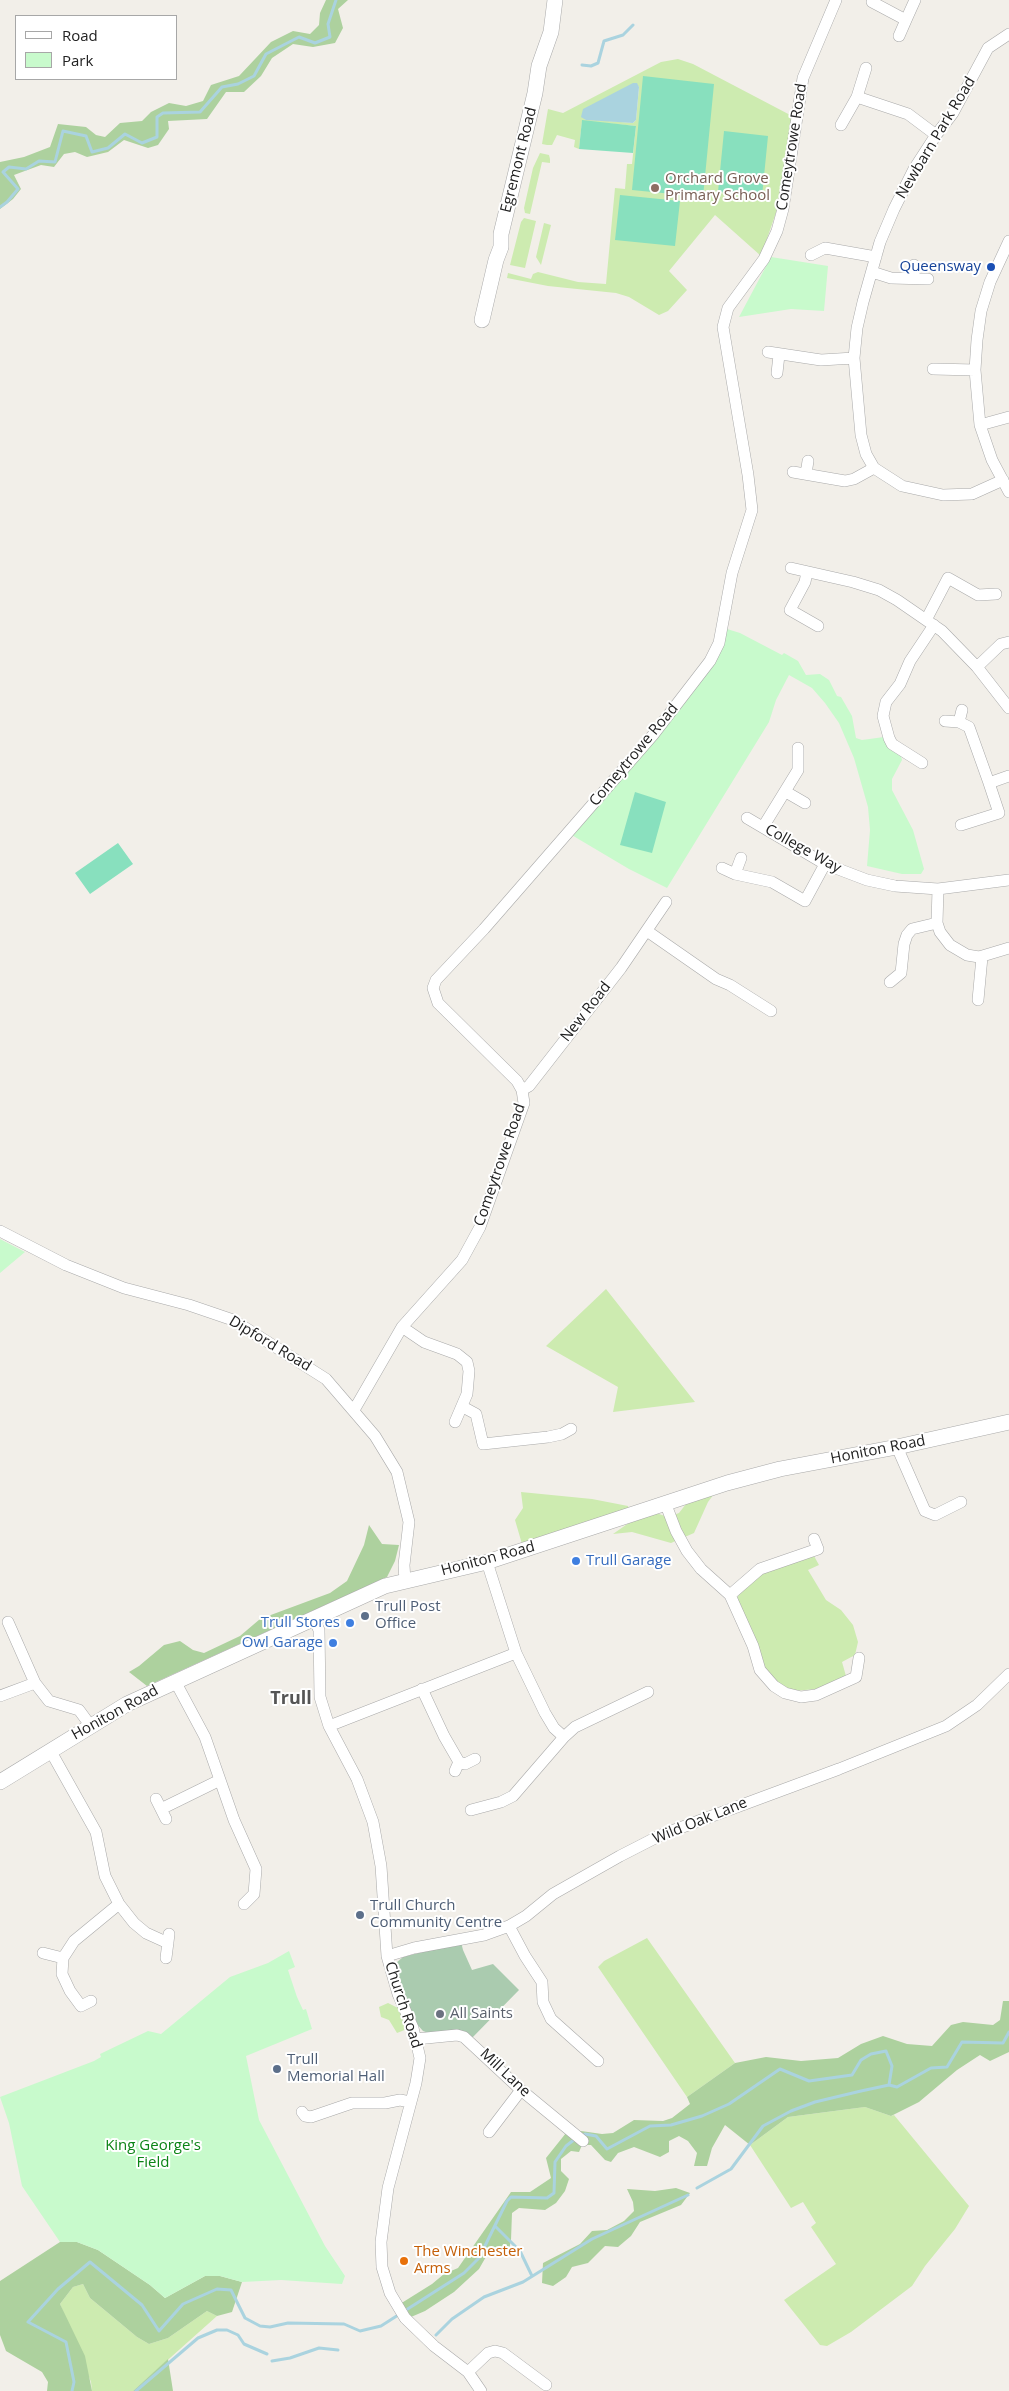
<!DOCTYPE html>
<style>
body{margin:0}
#map{position:relative;width:1009px;height:2391px;overflow:hidden;background:#f2efe9;font-family:"Open Sans",sans-serif}
canvas{display:block}
.legend{position:absolute;left:15px;top:15px;width:162px;height:65px;box-sizing:border-box;background:#fff;border:1px solid #a7a7a7;margin:0;padding:6px 9px;list-style:none;font-size:15px;color:#222}
.legend li{display:flex;align-items:center;gap:10px;height:25px}
.legend b{width:25px;border:1px solid #a7a7a7}
</style>
<div id="map">
<canvas width="1009" height="2391"></canvas>
<ul class="legend">
<li><b style="height:6px;background:#fff"></b>Road</li>
<li><b style="height:14px;background:#c8facc"></b>Park</li>
</ul>
</div>
<script>
const c = document.querySelector('canvas').getContext('2d');
c.lineJoin = 'round';
function fillPath(path, color) { c.fillStyle = color; c.fill(path, 'evenodd'); }
const shape = rows => new Path2D(rows.map(r => 'M' + r).join(''));
function trace(path, color, width, dash) { c.strokeStyle = color; c.lineWidth = width; c.lineCap = dash ? 'butt' : 'round'; c.setLineDash(dash || []); c.stroke(path); }
function drawText(font, color, halo, rows, align = 'center') {
  c.font = font + ' "Open Sans",sans-serif'; c.lineWidth = 4; c.setLineDash([]); c.textBaseline = 'middle'; c.strokeStyle = halo; c.fillStyle = color; for (const [text, x, y, turn = 0] of rows) {
    c.save(); c.translate(x, y); c.rotate((+turn || 0) * Math.PI / 180); c.textAlign = isNaN(turn) ? turn : align; if (halo) c.strokeText(text, 0, 0); c.fillText(text, 0, 0); c.restore();
  }
}
fillPath(shape([
 [678,59,693,64,794,117,779,204,761,256,715,215,669,271,687,290,668,311,659,315,629,297,616,293,548,286,507,278,508,273,531,279,533,274,538,272,578,282,606,284,615,188,625,189,627,164,632,164,636,126,582,121,579,149,574,147,575,140,557,135,552,145,547,145,542,144,548,109,563,113,661,62],
 [635,83,639,87,636,120,633,123,584,119],
 [540,153,549,155,550,159,550,163,542,162,530,214,525,213,524,208,533,168],
 [524,218,536,221,525,268,510,265,521,222],
 [544,223,551,225,541,265,536,257],
 [606,1289,695,1402,613,1412,618,1387,546,1346],
 [521,1492,592,1499,628,1506,629,1509,522,1544,515,1520,523,1508],
 [714,1494,708,1502,694,1533,671,1543,632,1532,613,1534,633,1520,656,1513,668,1517,679,1513,686,1504],
 [814,1556,819,1565,808,1570,826,1600,841,1610,853,1625,858,1642,855,1655,842,1662,846,1676,817,1689,792,1691,768,1676,737,1598,741,1591,764,1571],
 [647,1938,735,2063,687,2097,598,1967,604,1961],
 [388,2003,398,2008,407,2029,397,2033,389,2020,381,2017,379,2007],
 [865,2107,891,2116,894,2115,969,2206,955,2229,925,2266,912,2286,851,2332,827,2346,820,2345,784,2300,836,2264,811,2227,816,2223,803,2202,791,2208,750,2145,788,2117],
 [83,2284,90,2298,137,2337,149,2344,168,2338,207,2311,217,2316,133,2391,92,2391,91,2382,60,2304,73,2287]
]), '#cdebb0');
fillPath(shape([
 [326,0,348,0,338,9,343,28,335,43,313,47,293,44,272,58,261,76,244,92,226,92,207,119,168,121,169,129,158,145,148,148,124,140,108,152,87,157,75,152,64,154,54,167,41,165,14,175,21,189,13,199,0,209,0,162,24,157,50,147,58,124,86,127,96,135,105,137,120,123,142,121,151,112,169,103,186,106,203,101,211,85,239,76,271,42,293,31,310,34,319,25,320,13],
 [369,1525,382,1544,399,1545,395,1561,387,1577,147,1686,129,1672,139,1666,164,1645,180,1641,193,1650,204,1653,240,1636,260,1619,330,1593,347,1581,364,1545],
 [1003,2001,1009,2001,1009,2052,990,2061,980,2055,957,2070,919,2102,891,2116,865,2107,788,2117,750,2145,725,2125,712,2148,707,2166,694,2166,697,2153,688,2141,679,2136,669,2141,669,2152,660,2157,634,2147,618,2153,611,2162,605,2160,591,2145,582,2145,579,2152,571,2151,561,2159,561,2171,569,2179,565,2191,556,2203,545,2210,519,2208,512,2213,511,2240,509,2250,487,2255,479,2269,454,2292,425,2311,411,2317,400,2304,432,2284,444,2274,458,2268,511,2192,530,2192,551,2178,546,2158,566,2133,581,2131,602,2134,613,2133,634,2120,663,2121,672,2118,690,2104,687,2097,735,2063,766,2057,801,2061,838,2058,861,2044,883,2036,907,2044,932,2046,951,2025,963,2022,993,2025,1000,2020],
 [676,2188,690,2193,681,2205,640,2222,631,2236,618,2247,605,2246,588,2263,572,2267,566,2277,553,2286,542,2283,543,2263,580,2244,592,2231,607,2230,624,2221,634,2211,633,2202,627,2189,655,2191],
 [60,2242,77,2242,98,2250,150,2285,165,2298,205,2276,220,2276,242,2282,232,2312,217,2316,207,2311,168,2338,149,2344,137,2337,90,2298,83,2284,73,2287,60,2304,85,2356,92,2391,47,2391,48,2382,42,2372,6,2351,0,2335,0,2281],
 [168,2359,173,2391,133,2391]
]), '#add19e');
fillPath(shape([
 [461,1942,463,1950,472,1970,493,1964,519,1990,471,2039,431,2034,423,2031,415,2022,396,1972,396,1963,403,1957]
]), '#aacbaf');
fillPath(shape([
 [771,257,828,266,824,311,791,309,739,317],
 [727,629,740,633,782,655,784,653,798,661,806,675,820,674,829,680,837,696,841,697,852,716,856,738,862,740,884,737,901,756,902,760,892,779,892,790,913,830,924,869,921,874,902,874,867,866,870,830,868,807,854,758,839,723,825,703,812,688,789,675,776,700,769,722,667,888,629,869,570,834,691,695,709,670],
 [0,1239,25,1252,0,1273],
 [289,1951,295,1967,288,1970,297,1997,303,2010,306,2009,312,2029,246,2056,259,2120,325,2246,345,2276,342,2284,281,2280,242,2282,220,2276,205,2276,165,2298,150,2285,98,2250,77,2242,60,2242,22,2186,9,2123,0,2097,94,2061,101,2057,100,2054,148,2031,161,2034,230,1977,268,1963]
]), '#c8facc');
fillPath(shape([
 [643,76,714,84,703,197,632,190],
 [582,120,636,126,633,153,579,149],
 [724,131,768,136,762,196,718,192],
 [620,195,680,201,675,246,615,240],
 [635,792,666,802,652,853,620,845],
 [118,843,133,864,90,894,75,873]
]), '#88e0be');
fillPath(shape([
 [633,83,637,83,639,87,636,120,633,123,586,120,581,117,583,109]
]), '#aad3df');
trace(shape([
 [582,65,591,66,598,63,604,41,623,35,633,25],
 [0,207,7,202,18,189,3,172,9,167,26,169,39,161,55,162,63,131,86,136,92,152,108,148,125,134,142,143,157,137,157,117,163,113,200,112,222,87,238,84,254,76,266,54,299,37,315,43,330,37,328,24,336,0],
 [581,2136,585,2134,596,2136,607,2149,650,2126,671,2125,702,2116,729,2104,780,2069,809,2081,852,2075,861,2060,871,2054,886,2051,892,2066,889,2085],
 [697,2188,731,2169,763,2126,791,2111,815,2102,861,2091,889,2085,897,2087,931,2068,947,2067,962,2042,1003,2043,1009,2032],
 [495,2226,520,2251,532,2276],
 [436,2335,452,2319,484,2297,523,2282,592,2239,688,2195],
 [272,2361,290,2358,319,2348,338,2350],
 [72,2391,74,2382,66,2342,28,2322,58,2289,90,2262,142,2305,159,2331,183,2304,217,2289,231,2290,245,2318,260,2326,270,2327,288,2323,344,2324,360,2331,381,2326,464,2273,479,2258,507,2201,511,2197,547,2198,554,2193,555,2162,566,2146,575,2139],
 [136,2391,198,2338,217,2330,227,2330,238,2335,244,2344,267,2354]
]), '#aad3df', 3);
const minor = shape([
 [872,2,906,20,915,0],
 [899,36,906,20],
 [857,97,866,68],
 [841,125,857,97,908,114,936,135],
 [1009,241,990,282,981,311,977,340,975,370,980,425,992,460,1009,492],
 [811,255,825,248,876,257],
 [914,265,914,278],
 [872,272,891,278,928,279],
 [768,352,821,360,854,358],
 [933,369,975,370],
 [777,373,779,355],
 [980,425,1009,417],
 [793,472,845,481,854,479,874,468],
 [806,474,808,461],
 [1003,480,972,494,943,495,902,486,874,468,866,454,861,435,854,358,857,328,863,302,880,242,894,209,914,169,936,135,953,113,988,48,1009,34],
 [791,568,853,582,879,590,897,600,942,631,977,667],
 [807,572,805,582,790,610,818,626],
 [926,620,948,578,978,595,996,594],
 [1009,642,1001,644,977,667,1009,708],
 [945,721,959,722,962,710],
 [959,722,969,727,989,783,1009,776],
 [922,763,892,744,889,738,883,716,886,702,900,684,910,661,934,625],
 [786,792,805,803],
 [747,818,825,864,867,880,895,886,938,889,1009,880],
 [961,825,999,813,989,783],
 [763,827,798,770,798,748],
 [722,868,735,874,772,882,805,901,825,864],
 [735,874,741,858],
 [938,889,937,923,940,932,950,945,967,955,979,957,1009,948],
 [647,931,716,979,730,985,771,1011],
 [890,982,901,973,904,944,907,935,912,929,937,923],
 [978,1000,982,957],
 [522,1090,529,1086,621,968,666,902],
 [0,1231,66,1265,124,1288,189,1305,233,1320,326,1379,375,1436,397,1472,409,1522,404,1565,405,1581],
 [402,1327,424,1342,457,1354,467,1362,469,1371,467,1394,455,1422],
 [463,1407,476,1414,483,1444,548,1437,562,1434,571,1429],
 [354,1410,402,1327,462,1260,480,1227,524,1103,522,1090,517,1081,438,1003,433,988,436,980,484,929,653,735,710,661,719,643,732,573,752,510,748,475,723,327,728,308,764,259,777,231,783,209,803,78,836,0],
 [897,1447,925,1511,935,1515,961,1502],
 [666,1505,676,1531,687,1551,701,1569,730,1595,753,1646,760,1670,774,1686,785,1693,801,1697,816,1695,856,1677,859,1658],
 [487,1562,516,1653,545,1713,554,1728,564,1737,575,1727,648,1692],
 [730,1595,760,1569,818,1549,814,1539],
 [314,1619,319,1630,320,1697,329,1726,357,1779,373,1822,381,1866,387,1956,398,1994,413,2028,420,2058,416,2083,388,2188,381,2242,382,2267,390,2293,405,2318,434,2346,468,2372,481,2391],
 [8,1622,35,1683],
 [175,1681,205,1737,234,1820,256,1869,254,1894,244,1904],
 [422,1689,444,1736,459,1762],
 [0,1696,35,1683,49,1701,79,1710,90,1725],
 [329,1726,516,1653],
 [50,1750,96,1832,105,1876,119,1904,134,1923,146,1933,168,1943],
 [455,1771,459,1762,465,1764,475,1759],
 [156,1799,166,1819],
 [161,1809,220,1780],
 [471,1810,501,1802,513,1796,564,1737],
 [509,1926,525,1956,542,1982,543,2002,551,2019,598,2061],
 [43,1953,63,1958],
 [387,1956,414,1948,484,1935,509,1926,526,1916,553,1894,620,1856,661,1835,839,1769,946,1726,977,1705,1009,1674],
 [166,1958,169,1934],
 [91,2001,81,2006,70,1991,62,1974,63,1958,74,1941,119,1904],
 [416,2039,457,2035,464,2037,521,2090,583,2141],
 [302,2112,305,2116,311,2117,352,2103,385,2103,400,2100,410,2102],
 [489,2132,521,2090],
 [468,2372,488,2353,495,2351,503,2353,546,2385]
]);
const tertiary = shape([
 [482,320,496,260,501,247,501,234,535,93,539,66,551,32,555,0],
 [0,1782,127,1704,385,1586,487,1562,727,1483,780,1469,897,1447,1009,1422]
]);
trace(minor, '#a9a9a9', 12);
trace(tertiary, '#a9a9a9', 16);
trace(minor, '#fff', 11);
trace(tertiary, '#fff', 15);
for (const [x, y, r, color] of [
 [655,188,5,"#8d6e63"],
 [991,267,5,"#1a4fb4"],
 [576,1561,5,"#3f7fe0"],
 [365,1616,5,"#5c6f8a"],
 [350,1623,5,"#3f7fe0"],
 [333,1643,5,"#3f7fe0"],
 [360,1915,5,"#5c6f8a"],
 [440,2014,5,"#6b7280"],
 [277,2069,5,"#5c6f8a"],
 [404,2261,5,"#e8710a"]
]) { const dot = new Path2D(); dot.arc(x, y, r, 0, 2 * Math.PI); c.fillStyle = color; c.fill(dot); trace(dot, '#fff', 2); }
drawText('15px', '#222', '#fff', [
 ["Newbarn Park Road",936,138,-59],
 ["Comeytrowe Road",792,147,-81],
 ["Egremont Road",519,160,-76],
 ["Comeytrowe Road",634,755,-50],
 ["College Way",803,849,29],
 ["New Road",586,1012,-52],
 ["Comeytrowe Road",500,1165,-71],
 ["Dipford Road",270,1344,31],
 ["Honiton Road",878,1450,-11],
 ["Honiton Road",488,1559,-15],
 ["Honiton Road",115,1713,-29],
 ["Wild Oak Lane",700,1821,-22],
 ["Church Road",403,2005,72],
 ["Mill Lane",505,2073,43]
]);
drawText('15px', '#785e54', '#fff', [
 ["Orchard Grove",665,179],
 ["Primary School",665,196]
], 'left');
drawText('15px', '#164399', '#fff', [
 ["Queensway",981,267]
], 'right');
drawText('15px', '#366cbe', '#fff', [
 ["Trull Garage",586,1561,"left"],
 ["Trull Stores",340,1623],
 ["Owl Garage",323,1643]
], 'right');
drawText('15px', '#4e5e75', '#fff', [
 ["Trull Post",375,1607],
 ["Office",375,1624],
 ["Trull Church",370,1906],
 ["Community Centre",370,1923],
 ["Trull",287,2060],
 ["Memorial Hall",287,2077]
], 'left');
drawText('15px', '#5b616d', '#fff', [
 ["All Saints",450,2014]
], 'left');
drawText('15px', '#0c8416', '#fff', [
 ["King George's",153,2146],
 ["Field",153,2163]
]);
drawText('15px', '#c56008', '#fff', [
 ["The Winchester",414,2252],
 ["Arms",414,2269]
], 'left');
drawText('bold 18px', '#555', '#fff', [
 ["Trull",291,1699]
]);
</script>
